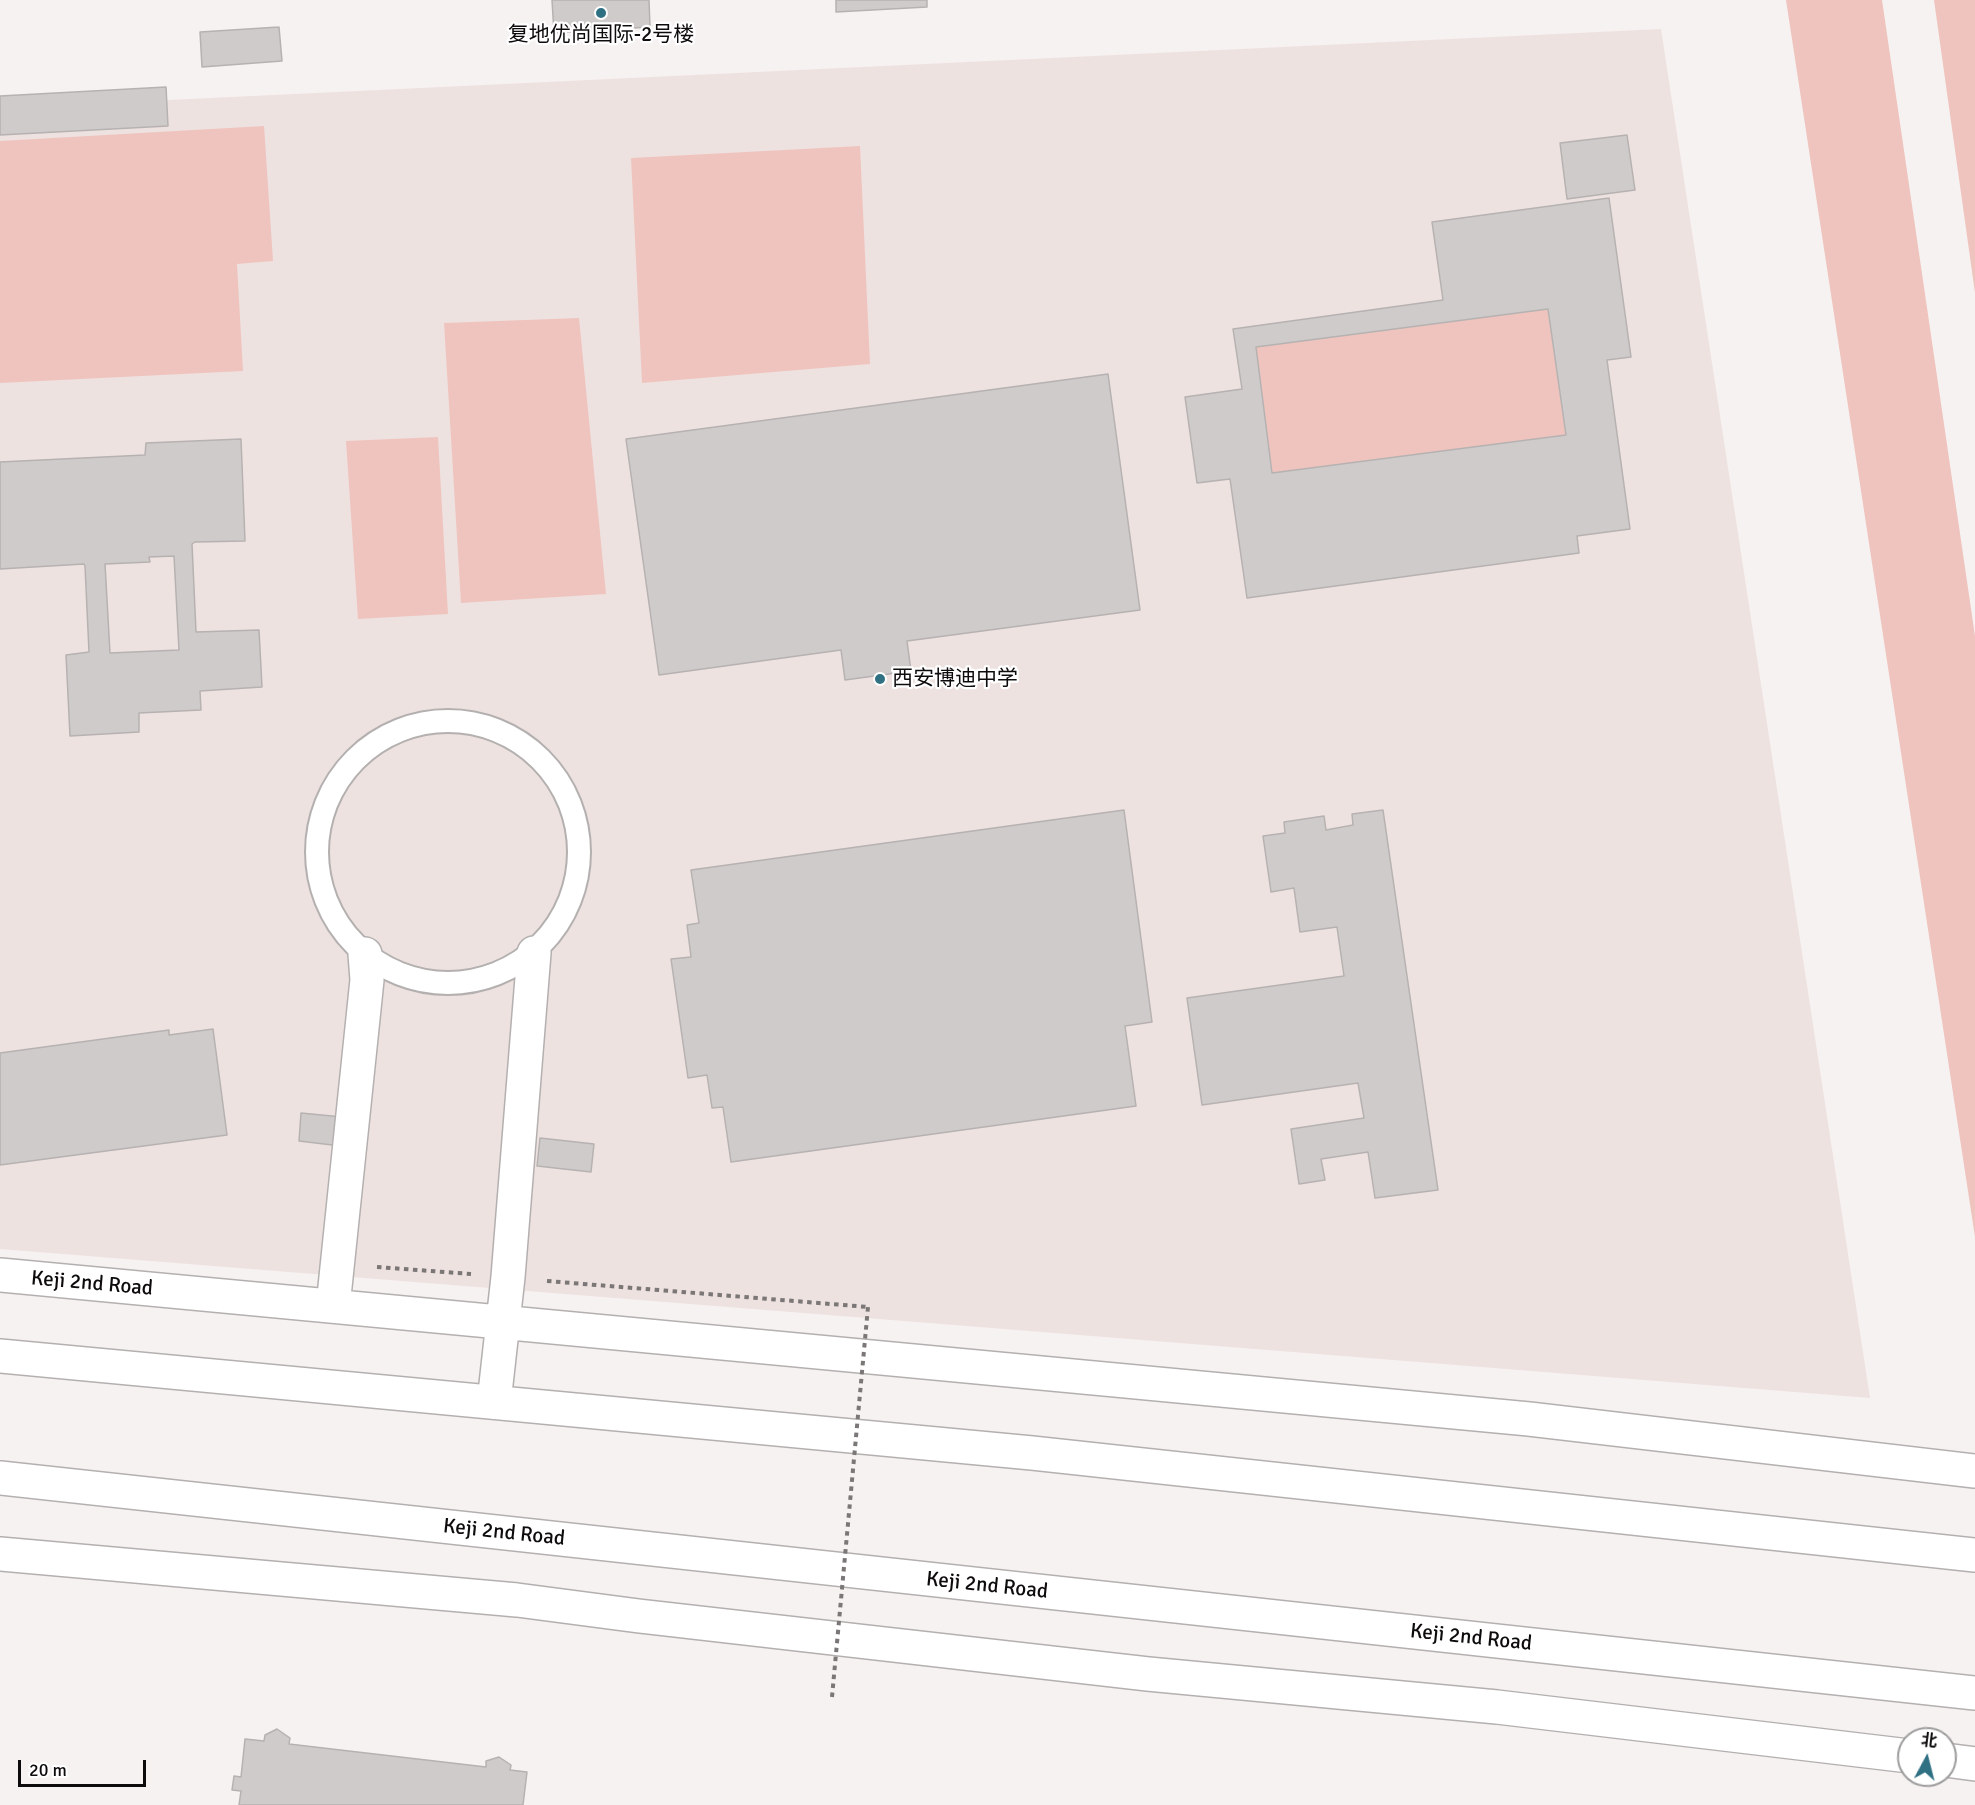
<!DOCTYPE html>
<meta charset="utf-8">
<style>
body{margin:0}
#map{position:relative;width:1975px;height:1805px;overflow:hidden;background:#f6f2f1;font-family:Signika,"Noto Sans SC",sans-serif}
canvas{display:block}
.north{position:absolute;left:1897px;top:1727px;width:60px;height:60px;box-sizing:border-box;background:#fff;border:2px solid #9e9d9d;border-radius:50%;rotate:7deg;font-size:16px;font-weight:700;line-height:24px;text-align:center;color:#0d0b0b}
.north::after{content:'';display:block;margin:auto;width:21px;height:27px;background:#2f7083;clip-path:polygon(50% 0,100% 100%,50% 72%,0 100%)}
.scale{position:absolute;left:18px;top:1760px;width:128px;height:27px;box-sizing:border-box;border:3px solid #0d0b0b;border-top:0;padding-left:8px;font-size:18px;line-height:21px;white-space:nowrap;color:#0d0b0b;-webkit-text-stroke:4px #fff;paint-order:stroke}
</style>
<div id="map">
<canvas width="1975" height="1805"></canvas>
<div class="north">北</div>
<div class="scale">20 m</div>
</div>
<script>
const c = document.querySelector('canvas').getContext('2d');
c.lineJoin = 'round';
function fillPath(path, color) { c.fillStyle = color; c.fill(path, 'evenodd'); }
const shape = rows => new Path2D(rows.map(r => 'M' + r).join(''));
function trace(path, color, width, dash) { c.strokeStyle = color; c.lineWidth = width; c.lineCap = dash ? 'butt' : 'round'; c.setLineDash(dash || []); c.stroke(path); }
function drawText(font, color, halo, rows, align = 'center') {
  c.font = font + ' Signika,"Noto Sans SC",sans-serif'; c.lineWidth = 4.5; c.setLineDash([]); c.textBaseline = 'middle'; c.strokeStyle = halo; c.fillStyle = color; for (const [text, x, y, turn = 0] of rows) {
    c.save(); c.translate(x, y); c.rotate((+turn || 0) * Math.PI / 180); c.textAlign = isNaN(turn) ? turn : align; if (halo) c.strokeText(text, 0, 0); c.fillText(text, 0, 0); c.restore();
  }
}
fillPath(shape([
 [1661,29,1870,1398,0,1249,0,108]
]), '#eee2e0');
fillPath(shape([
 [1786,0,1882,0,1975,636,1975,1237],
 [1934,0,1975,0,1975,293],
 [264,126,273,261,237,264,243,371,0,383,0,141],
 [860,146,870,364,642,383,631,158],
 [1548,309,1566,435,1272,473,1256,347],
 [579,318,606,594,461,603,444,323],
 [438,437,448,614,358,619,346,441]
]), '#efc4be');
const building = shape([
 [552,0,649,0,650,27,554,33,552,0],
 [836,0,927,0,927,7,836,12,836,0],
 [279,27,282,61,202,67,200,32,279,27],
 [166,87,168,126,0,135,0,96,166,87],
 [1627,135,1635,190,1567,199,1560,143,1627,135],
 [1609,198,1631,357,1607,360,1630,529,1577,536,1579,553,1247,598,1230,479,1197,483,1185,397,1242,389,1233,329,1443,300,1432,222,1609,198],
 [1548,309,1566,435,1272,473,1256,347,1548,309],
 [1108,374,1140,610,907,641,911,671,845,680,841,650,659,675,626,439,1108,374],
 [241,439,245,541,195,542,192,544,196,632,259,630,262,687,200,691,201,710,139,713,139,732,70,736,66,655,89,652,85,566,84,564,0,569,0,462,145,455,146,443,241,439],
 [174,556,179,650,110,653,105,564,150,562,149,557,174,556],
 [1124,810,1152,1022,1125,1026,1136,1106,731,1162,723,1107,712,1108,707,1075,688,1078,671,959,691,957,687,925,699,923,691,870,1124,810],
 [1383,810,1438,1190,1375,1198,1368,1152,1321,1159,1325,1180,1299,1184,1291,1129,1364,1118,1358,1083,1202,1105,1187,998,1344,976,1337,927,1300,932,1294,888,1271,892,1263,836,1285,833,1284,822,1324,816,1326,830,1353,825,1352,814,1383,810],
 [213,1029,227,1135,0,1165,0,1053,169,1030,169,1035,213,1029],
 [301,1113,352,1118,349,1147,299,1141,301,1113],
 [540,1138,594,1144,591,1172,537,1166,540,1138],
 [277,1729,290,1738,289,1744,486,1767,486,1761,499,1757,511,1765,510,1770,527,1772,523,1805,239,1805,241,1791,232,1790,234,1776,241,1777,245,1739,264,1741,265,1735,277,1729]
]);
fillPath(building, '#cfcbcb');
trace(building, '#b6b2b1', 1.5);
const lane = shape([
 '317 852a131 131 0 1 1 262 0a131 131 0 1 1-262 0Z'
]);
const street = shape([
 [0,1275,1529,1419,1975,1471],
 [333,1306,367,980,365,954],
 [494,1402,508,1277,534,953],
 [0,1554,517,1600,639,1616,1148,1674,1497,1707,1909,1756],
 [1945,1760,1975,1764]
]);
const secondary = shape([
 [0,1356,1032,1453,1975,1555],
 [0,1478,1975,1693]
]);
trace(lane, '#b4b0b0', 26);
trace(street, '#b4b0b0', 36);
trace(secondary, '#b4b0b0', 36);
trace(shape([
 [377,1267,471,1274],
 [547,1281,868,1307]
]), '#7a7776', 4, [4.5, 4.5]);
trace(lane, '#fff', 22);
trace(street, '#fff', 33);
trace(secondary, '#fff', 33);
trace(shape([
 [832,1697,868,1307]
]), '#7a7776', 4, [4.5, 4.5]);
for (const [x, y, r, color] of [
 [601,13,6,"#2f7083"],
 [880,679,6,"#2f7083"]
]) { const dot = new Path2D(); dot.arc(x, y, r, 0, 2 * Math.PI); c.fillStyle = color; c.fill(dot); trace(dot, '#fff', 2); }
drawText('21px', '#0d0b0b', '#fff', [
 ["复地优尚国际-2号楼",601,35],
 ["西安博迪中学",892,679,"left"]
]);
drawText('21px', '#0d0b0b', '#fff', [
 ["Keji 2nd Road",92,1284,5],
 ["Keji 2nd Road",504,1533,6],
 ["Keji 2nd Road",987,1586,6],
 ["Keji 2nd Road",1471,1638,6]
]);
</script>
